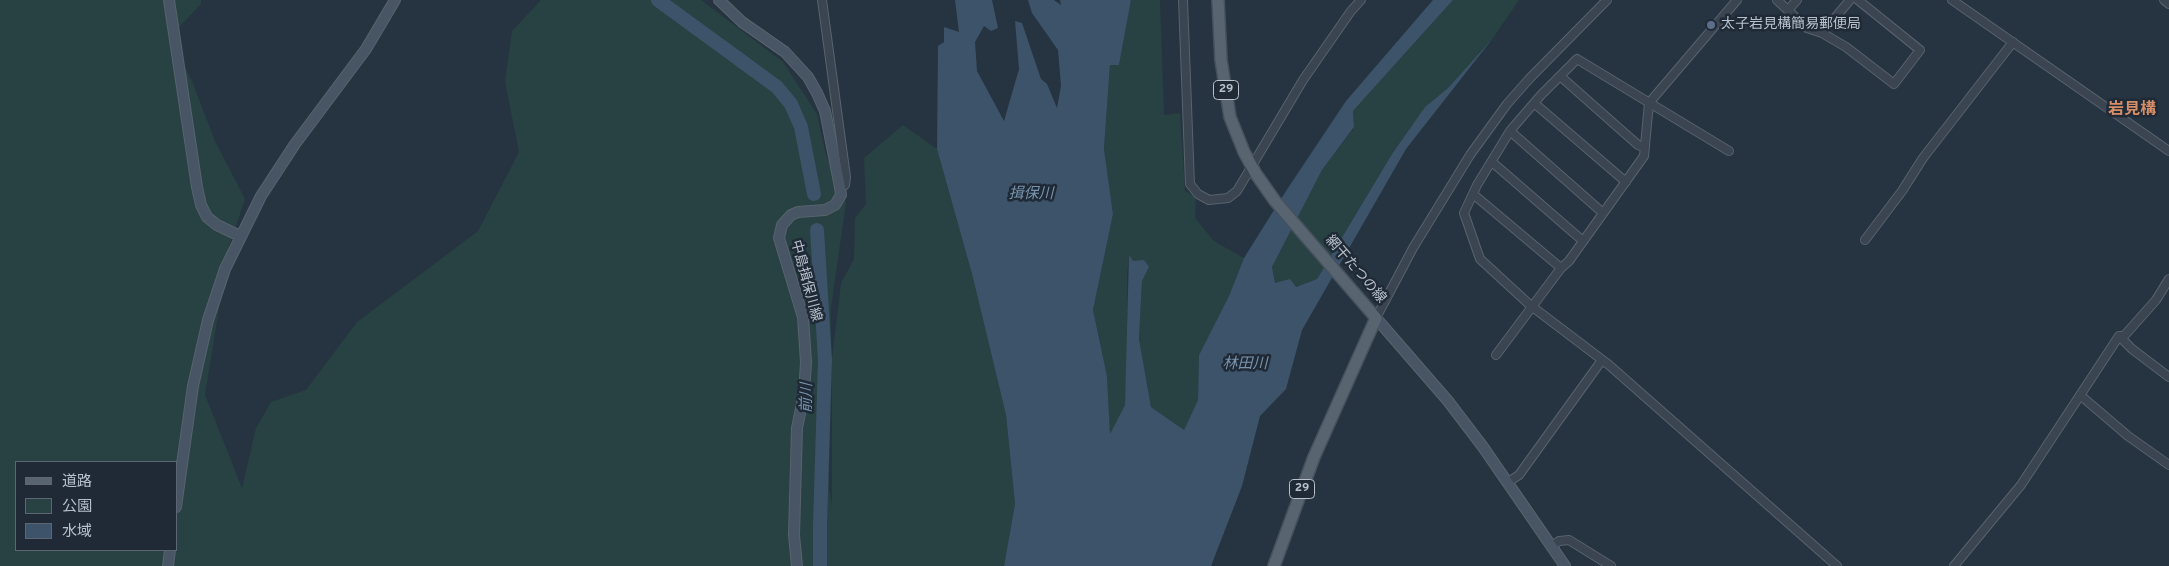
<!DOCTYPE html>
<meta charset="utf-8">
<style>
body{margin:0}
#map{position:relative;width:2169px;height:566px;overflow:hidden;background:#263441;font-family:Overpass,"Noto Sans JP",sans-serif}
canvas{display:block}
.legend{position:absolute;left:15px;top:461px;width:162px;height:90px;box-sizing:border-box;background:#1f2a36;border:1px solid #5c6672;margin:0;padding:6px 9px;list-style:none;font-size:15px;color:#b7c0cb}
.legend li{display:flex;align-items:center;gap:10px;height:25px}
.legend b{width:25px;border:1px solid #5c6672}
</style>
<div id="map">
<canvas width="2169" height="566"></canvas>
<ul class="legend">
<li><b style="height:6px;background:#586571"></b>道路</li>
<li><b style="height:14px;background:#284142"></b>公園</li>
<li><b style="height:14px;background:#3c5369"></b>水域</li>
</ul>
</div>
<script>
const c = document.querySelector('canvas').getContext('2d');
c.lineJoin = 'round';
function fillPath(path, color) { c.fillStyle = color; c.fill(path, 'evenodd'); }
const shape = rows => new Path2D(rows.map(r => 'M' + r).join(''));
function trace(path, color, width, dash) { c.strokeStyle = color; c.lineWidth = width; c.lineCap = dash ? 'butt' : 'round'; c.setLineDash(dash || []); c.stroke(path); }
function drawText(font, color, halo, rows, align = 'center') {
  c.font = font + ' Overpass,"Noto Sans JP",sans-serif'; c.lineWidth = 5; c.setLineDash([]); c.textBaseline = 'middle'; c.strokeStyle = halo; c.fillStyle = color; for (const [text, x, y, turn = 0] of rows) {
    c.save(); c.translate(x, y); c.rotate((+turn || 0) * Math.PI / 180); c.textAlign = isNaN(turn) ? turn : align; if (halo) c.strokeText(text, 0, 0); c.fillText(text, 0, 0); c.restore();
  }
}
fillPath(shape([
 [0,0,201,0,201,4,170,37,192,81,215,141,245,199,229,247,205,395,242,488,256,428,271,402,306,390,357,322,478,231,519,152,505,82,512,31,541,0,701,0,783,62,817,114,826,155,846,203,831,307,829,490,832,506,832,359,841,283,854,259,855,218,866,204,864,158,903,125,937,149,972,274,1006,415,1015,504,1004,566,0,566],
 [16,462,176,462,176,550,16,550],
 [1131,0,1160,0,1164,115,1180,113,1185,191,1196,197,1195,218,1214,241,1244,258,1229,296,1199,355,1198,400,1184,430,1151,407,1139,339,1142,281,1149,267,1132,261,1129,256,1127,276,1128,346,1125,405,1110,435,1107,376,1093,310,1113,214,1104,149,1110,65,1119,65],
 [1453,0,1519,0,1493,38,1448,88,1425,107,1392,154,1317,279,1296,287,1275,283,1272,267,1322,170,1354,128,1353,111]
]), '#284142');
fillPath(shape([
 [955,0,992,0,998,28,991,31,984,26,975,42,977,71,1004,121,1019,69,1015,21,1022,23,1041,79,1047,84,1057,108,1061,86,1058,50,1032,13,1028,0,1054,0,1061,5,1060,0,1131,0,1119,65,1110,65,1104,149,1113,214,1093,310,1107,376,1110,434,1125,405,1129,255,1133,261,1144,260,1149,267,1142,281,1139,339,1151,407,1184,430,1198,400,1199,355,1229,296,1244,258,1286,191,1346,101,1433,0,1453,0,1353,111,1354,127,1322,170,1272,267,1275,283,1290,279,1296,287,1317,279,1392,154,1425,107,1448,88,1493,38,1406,149,1302,330,1286,389,1260,416,1242,486,1211,566,1004,566,1015,504,1006,415,972,274,937,149,938,46,944,42,944,27,959,32]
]), '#3c5369');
trace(shape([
 [658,0,777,87,791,104,801,127,814,194],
 [817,230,825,360,820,525,820,566]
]), '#3c5369', 14);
const street = shape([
 [822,0,846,177,845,185,840,187],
 [1183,0,1190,184,1198,194,1209,200,1228,198,1237,191,1303,80,1351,11,1361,0],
 [1777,0,1807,28,1822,33,1846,47,1894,84,1920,50,1858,0],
 [1952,0,2169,151],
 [2164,0,2169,4],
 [1788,10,1797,0],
 [1822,33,1850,0],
 [1560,76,1638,145,1645,148],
 [1534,103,1626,182],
 [1510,131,1603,213],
 [1729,151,1577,59,1541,95,1510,131,1477,185,1464,213,1480,259,1530,305,1609,365,1837,566],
 [1492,162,1583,241],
 [1473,194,1561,268],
 [1865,240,1902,191,1923,158,2013,42],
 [1376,318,1413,248,1470,155,1507,104,1530,78,1607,0],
 [2119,336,2132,349,2169,377],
 [1496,355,1561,268,1569,261,1644,156,1649,103,1737,0],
 [2080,395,2128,436,2169,465],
 [1508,482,1519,475,1602,360],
 [1552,546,1559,541,1569,540,1611,566],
 [1954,566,2021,485,2119,336,2124,336,2156,300,2169,279]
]);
const secondary = shape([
 [169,0,197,187,201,205,207,217,217,225,240,236],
 [719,0,742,22,785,52,808,77,817,93,825,111,840,187,841,195,835,205,825,210,798,212,791,215,782,225,779,238,803,317,806,362,804,394,797,428,794,535,797,566],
 [1376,318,1448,401,1483,447,1565,566],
 [176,507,193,386,208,320,225,269,261,196,295,144,366,49,395,0],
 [168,566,170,550]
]);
const primary = shape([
 [1218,0,1221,60,1230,117,1244,152,1256,174,1275,201,1376,318,1314,457,1274,566]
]);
trace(street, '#58636e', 10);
trace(secondary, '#58636e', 12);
trace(primary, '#47515d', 14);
trace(street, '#3a4551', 8);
trace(secondary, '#485564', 10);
trace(primary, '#586571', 11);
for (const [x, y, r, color] of [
 [1711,25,5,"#5c6f8a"]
]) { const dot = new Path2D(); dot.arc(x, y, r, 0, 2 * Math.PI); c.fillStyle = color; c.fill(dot); trace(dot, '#1f2a36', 2); }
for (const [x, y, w] of [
 [1226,90,25],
 [1302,489,25]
]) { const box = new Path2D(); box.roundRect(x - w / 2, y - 9.5, w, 19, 4); c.fillStyle = '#1f2a36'; c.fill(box); trace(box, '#b7c0cb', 1); }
drawText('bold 12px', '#b7c0cb', null, [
 ["29",1226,90],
 ["29",1302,489]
]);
drawText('14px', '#b7c0cb', '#1f2a36', [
 ["太子岩見構簡易郵便局",1721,25]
], 'left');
drawText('14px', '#b7c0cb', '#1f2a36', [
 ["網干たつの線",1355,270,49],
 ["中島揖保川線",805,281,75]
]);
drawText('italic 15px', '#7894ad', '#1f2a36', [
 ["揖保川",1031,195],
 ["林田川",1245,365],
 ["前川",808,398,-89]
]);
drawText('bold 16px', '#d58e68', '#1f2a36', [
 ["岩見構",2132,111]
]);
</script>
